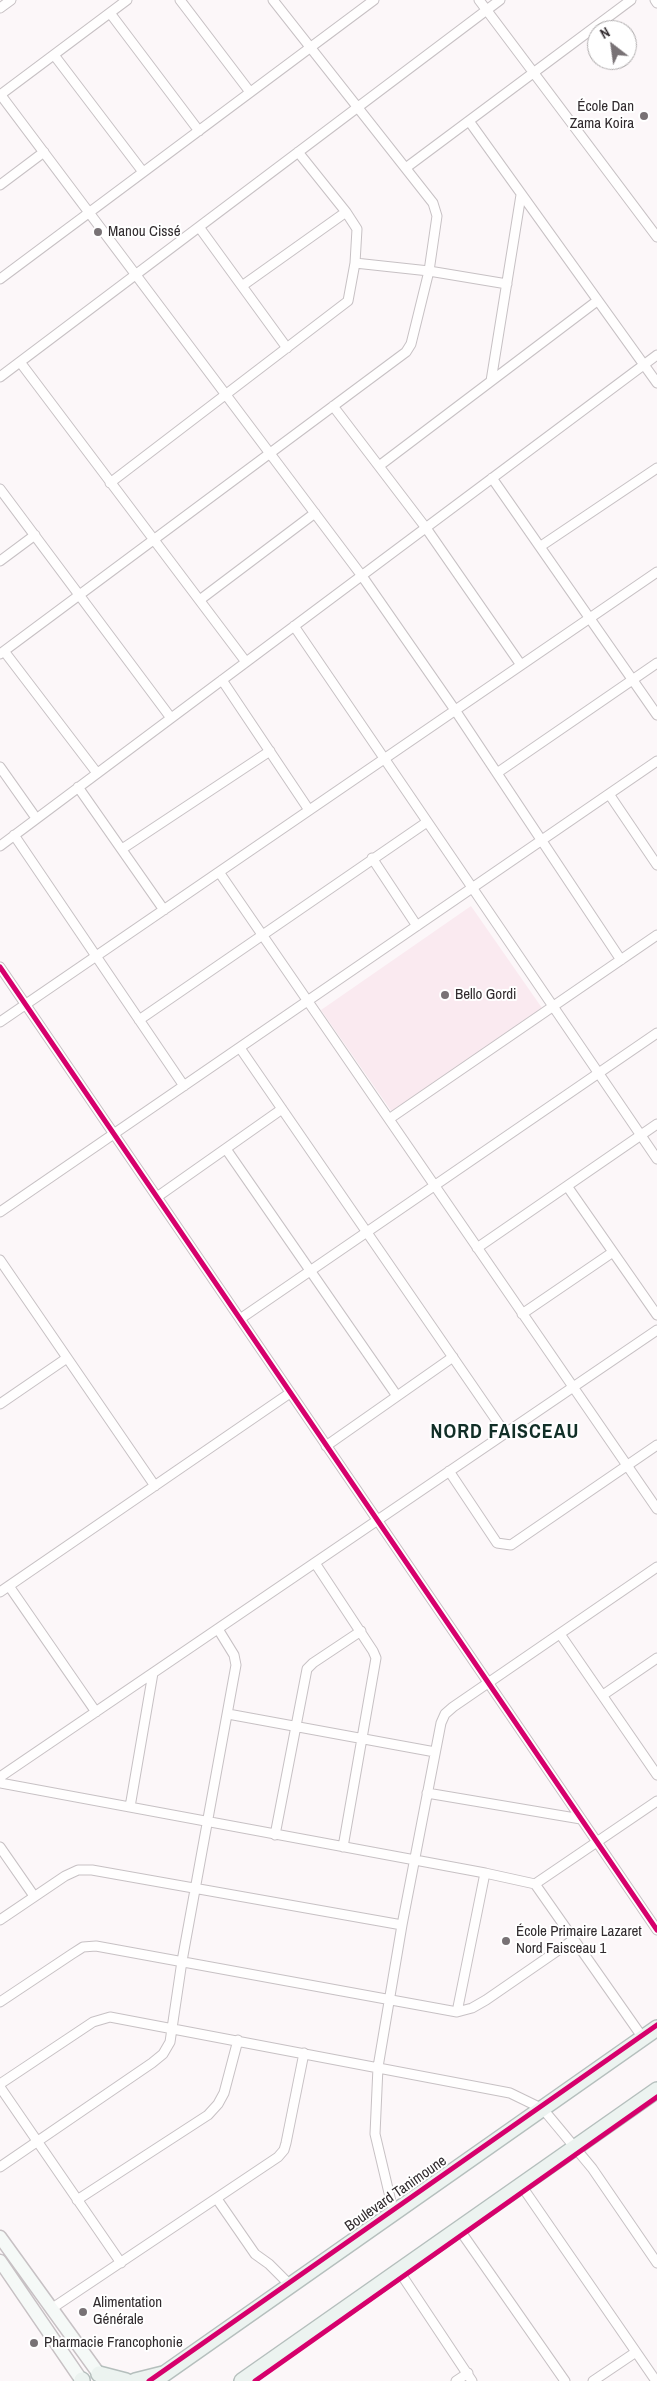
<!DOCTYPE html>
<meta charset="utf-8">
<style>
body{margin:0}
#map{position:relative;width:657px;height:2381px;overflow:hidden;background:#fcf7f9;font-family:"Archivo Narrow",sans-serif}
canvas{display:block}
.north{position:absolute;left:587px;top:20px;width:50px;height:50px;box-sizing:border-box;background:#fff;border:1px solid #adaaab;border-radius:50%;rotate:330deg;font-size:14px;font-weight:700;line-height:20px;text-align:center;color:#312b2e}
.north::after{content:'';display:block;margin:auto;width:18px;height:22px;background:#787275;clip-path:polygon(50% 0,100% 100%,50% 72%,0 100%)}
</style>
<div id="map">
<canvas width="657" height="2381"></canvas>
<div class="north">N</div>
</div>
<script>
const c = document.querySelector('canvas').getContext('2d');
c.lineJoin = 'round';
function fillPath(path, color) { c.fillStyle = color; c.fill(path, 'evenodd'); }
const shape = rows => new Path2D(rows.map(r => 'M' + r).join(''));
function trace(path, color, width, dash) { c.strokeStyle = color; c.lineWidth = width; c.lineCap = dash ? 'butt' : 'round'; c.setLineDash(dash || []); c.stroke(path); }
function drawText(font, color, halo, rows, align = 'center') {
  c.font = font + ' "Archivo Narrow",sans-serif'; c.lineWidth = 4; c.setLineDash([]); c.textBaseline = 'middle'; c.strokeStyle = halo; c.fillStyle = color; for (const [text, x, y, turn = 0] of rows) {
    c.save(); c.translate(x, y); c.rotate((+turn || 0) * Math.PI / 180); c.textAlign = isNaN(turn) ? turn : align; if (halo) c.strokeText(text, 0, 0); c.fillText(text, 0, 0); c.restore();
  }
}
fillPath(shape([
 [471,906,542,1008,392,1112,321,1010]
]), '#faeaf0');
const street = shape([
 [180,0,250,92],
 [479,0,657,237],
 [655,0,657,3],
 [0,8,11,0],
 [110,13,199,131],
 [54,55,143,172],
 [0,94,362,576,455,710,621,960],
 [0,95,127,0],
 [469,121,657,383],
 [407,167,631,0],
 [0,185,44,152],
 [199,227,287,348],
 [355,263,429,271,507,284],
 [0,279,374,0],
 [242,286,346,212],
 [20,362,246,662],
 [0,377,500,0],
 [491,381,521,195],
 [333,406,426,528,521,665],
 [379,466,597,301],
 [492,478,657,715],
 [110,483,348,301,355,263,357,229,346,212,298,152],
 [0,489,171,718],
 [541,546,657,468],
 [0,561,35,535],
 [201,599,315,513],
 [294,626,657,1159],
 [4,651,97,773],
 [0,654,406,352,411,344,429,271,437,216,433,203,273,0],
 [222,680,309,810],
 [0,767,36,818],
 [497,773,657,663],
 [78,787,164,910],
 [609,794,657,865],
 [14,835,184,1086],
 [0,846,657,355],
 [122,849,270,751],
 [372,858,417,926],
 [219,872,657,1509],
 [0,967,657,1930],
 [139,1020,427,822],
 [0,1022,657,572],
 [240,1048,505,1433],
 [389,1119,657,935],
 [226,1149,397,1396],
 [567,1186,657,1315],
 [157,1197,282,1109],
 [0,1212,657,761],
 [477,1248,657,1124],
 [0,1260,155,1486],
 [522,1314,613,1252],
 [240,1319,657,1033],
 [0,1404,67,1358],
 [326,1446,453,1357],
 [449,1471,497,1543,511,1545,657,1445],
 [315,1563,373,1651,376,1658,343,1847],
 [9,1586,96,1712],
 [0,1592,290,1393],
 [560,1634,657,1775],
 [603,1695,657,1658],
 [228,1714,435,1752],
 [0,1777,657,1330],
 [0,1783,485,1873,535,1884,643,2038],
 [427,1793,581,1819],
 [130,1807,153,1673],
 [275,1835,307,1669,313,1663,361,1631],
 [0,1847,34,1896],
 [535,1884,657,1801],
 [0,1920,65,1876,78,1870,92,1870,402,1925],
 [0,2002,72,1954,83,1947,96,1946,457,2012,472,2008,486,2000,573,1940],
 [457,2012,485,1873],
 [0,2084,93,2022,110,2017,510,2093,543,2109,592,2168,657,2263],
 [0,2087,121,2263],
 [0,2167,152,2063,163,2054,170,2042,182,1961,236,1665,234,1655,218,1629],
 [521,2185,656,2381],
 [217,2199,255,2254,269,2264,291,2286],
 [77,2200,208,2115,218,2104,224,2093,238,2040],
 [394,2214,375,2134,378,2067,402,1925,441,1723,445,1714,453,1707,657,1567],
 [459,2229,565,2381],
 [399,2271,472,2381],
 [51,2309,278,2157,284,2150,286,2143,304,2053],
 [456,2381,468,2373],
 [593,2381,636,2352]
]);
const secondary = shape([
 [0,2237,104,2381],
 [0,2261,82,2381]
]);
const primary = shape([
 [99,2374,126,2381],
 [82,2380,82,2381],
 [135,2381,163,2374],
 [154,2381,657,2028],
 [242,2381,657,2090]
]);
trace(street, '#c7c1c4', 11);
trace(secondary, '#c7c1c4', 15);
trace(primary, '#b5bfbd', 18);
trace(street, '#fffefe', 9);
trace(secondary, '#f5f9f7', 12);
trace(primary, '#ecf3f0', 15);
trace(shape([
 [0,967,657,1930],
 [149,2381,657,2025],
 [255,2381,657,2097]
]), '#d6006c', 5);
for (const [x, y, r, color] of [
 [644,116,5,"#787275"],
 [98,232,5,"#787275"],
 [445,995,5,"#787275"],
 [506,1941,5,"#787275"],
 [83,2312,5,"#787275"],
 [34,2343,5,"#787275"]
]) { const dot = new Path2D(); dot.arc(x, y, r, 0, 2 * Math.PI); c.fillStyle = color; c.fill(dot); trace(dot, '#fff', 2); }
drawText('15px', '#312b2e', '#fff', [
 ["École Dan",634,107,"right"],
 ["Zama Koira",634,124,"right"],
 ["Manou Cissé",108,232],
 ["Bello Gordi",455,995],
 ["École Primaire Lazaret",516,1932],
 ["Nord Faisceau 1",516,1949],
 ["Alimentation",93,2303],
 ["Générale",93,2320],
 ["Pharmacie Francophonie",44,2343]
], 'left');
drawText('15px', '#312b2e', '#fff', [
 ["Boulevard Tanimoune",396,2194,-35]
]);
c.letterSpacing = '1px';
drawText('bold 20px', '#112f27', '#fff', [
 ["NORD FAISCEAU",505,1433]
]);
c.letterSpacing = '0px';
</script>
